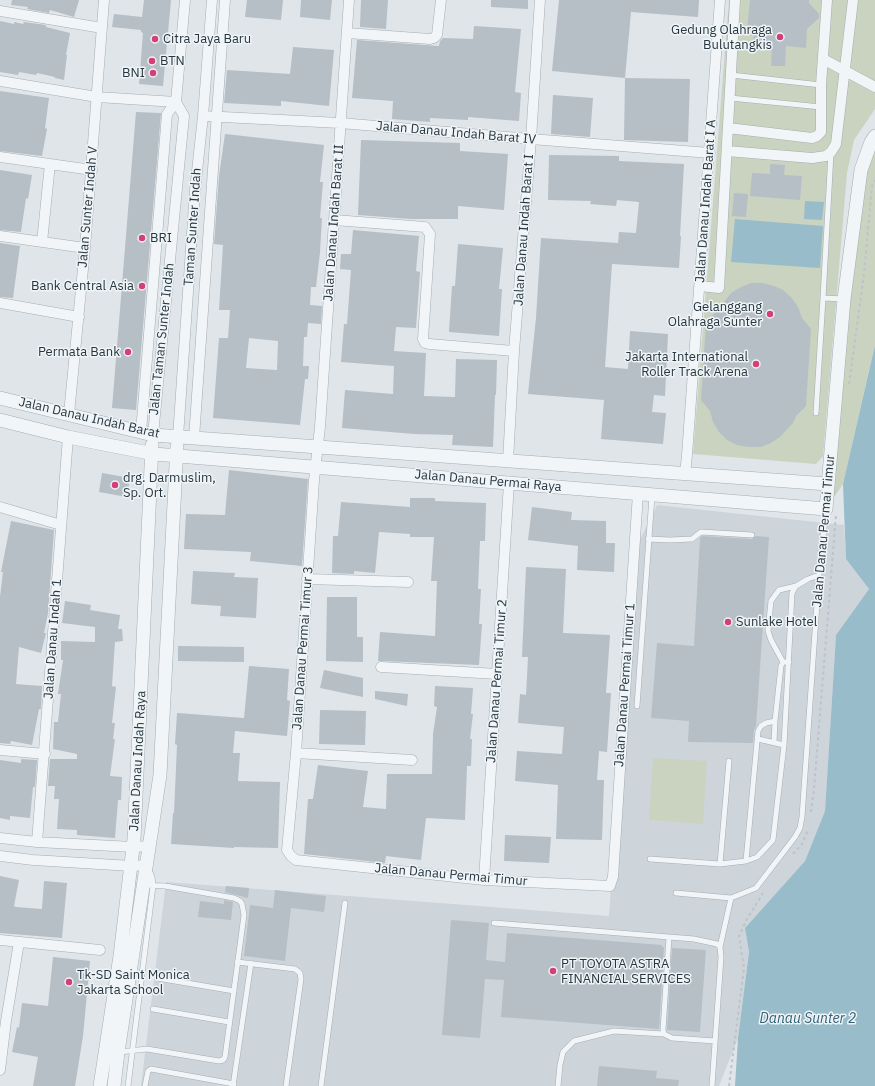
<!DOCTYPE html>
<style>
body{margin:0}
canvas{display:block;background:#dfe5e9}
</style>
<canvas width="875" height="1086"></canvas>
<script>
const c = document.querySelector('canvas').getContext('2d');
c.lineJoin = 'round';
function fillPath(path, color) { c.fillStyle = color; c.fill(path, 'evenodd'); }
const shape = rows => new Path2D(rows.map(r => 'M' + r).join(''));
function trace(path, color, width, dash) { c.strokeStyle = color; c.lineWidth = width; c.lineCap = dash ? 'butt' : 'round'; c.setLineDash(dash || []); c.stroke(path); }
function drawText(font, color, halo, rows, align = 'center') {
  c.font = font + ' "IBM Plex Sans",sans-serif'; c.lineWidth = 3; c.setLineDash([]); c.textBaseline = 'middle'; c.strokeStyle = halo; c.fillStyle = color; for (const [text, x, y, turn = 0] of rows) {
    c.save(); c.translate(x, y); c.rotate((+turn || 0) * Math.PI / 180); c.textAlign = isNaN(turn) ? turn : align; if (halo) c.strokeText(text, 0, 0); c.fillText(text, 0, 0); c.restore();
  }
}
fillPath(shape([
 [657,505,844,525,846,559,869,589,836,635,825,811,805,861,745,928,749,952,738,1038,719,1086,141,1086,166,882,609,916,635,550]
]), '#cdd5db');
fillPath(shape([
 [729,0,875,0,875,109,854,140,847,173,823,456,816,464,693,454],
 [875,136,875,344,843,484,826,509,861,170],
 [653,758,707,761,703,824,649,820]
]), '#c9d3c0');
fillPath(shape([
 [805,201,824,202,822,220,804,219],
 [735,219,823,226,820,268,731,262],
 [875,345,875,1086,735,1086,738,1038,749,952,745,928,805,861,825,811,836,635,869,589,846,559,843,484]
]), '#99bcca');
fillPath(shape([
 [12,0,79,0,74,17,50,10,49,13,27,9,28,7,11,5],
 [144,0,171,0,163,86,139,84,143,33,141,32,141,30,112,27,114,14,142,17],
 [247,0,283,0,281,20,245,17],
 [301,0,332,0,330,20,300,17],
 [361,0,388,0,386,29,360,27],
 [491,0,528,0,528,9,491,7],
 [559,0,699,0,698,17,631,12,625,78,552,71],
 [750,0,809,0,809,3,819,14,819,18,807,29,806,48,786,46,785,66,771,66,772,45,753,44,754,31,747,30],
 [0,21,14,24,14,22,23,24,24,22,46,25,46,27,70,33,66,55,67,55,64,80,55,78,55,77,37,73,36,75,19,72,18,75,0,72],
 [474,26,521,29,515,92,521,93,519,121,468,117,468,120,430,118,430,122,392,119,393,101,352,98,357,40,439,46,440,41,443,38,473,39],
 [293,47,334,50,329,106,281,101,281,106,224,103,227,70,290,74],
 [625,78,690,79,688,142,624,140],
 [0,91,49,98,45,128,47,129,42,156,0,151],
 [553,95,593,98,590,137,551,134],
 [136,112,161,113,136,410,112,408],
 [225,134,324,145,320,182,323,182,320,218,322,218,320,252,316,287,311,287,310,305,322,306,321,324,308,323,307,337,304,337,303,366,309,366,308,379,305,379,300,425,213,418,219,338,228,338,230,310,219,310,223,245,214,244,219,176],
 [249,338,278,341,277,370,246,368],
 [361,140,460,143,460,151,508,154,504,210,458,206,458,219,411,219,358,215],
 [549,155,619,156,619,161,684,164,680,236,681,236,679,268,612,264,605,367,628,369,630,331,668,334,665,396,654,395,652,412,666,413,663,444,601,439,604,400,528,394,536,318,541,238,618,243,619,232,636,233,639,202,617,200,616,206,590,204,591,201,548,200],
 [770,164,785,165,784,175,802,176,800,200,750,196,752,173,770,174],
 [0,170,32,175,28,199,26,198,21,232,0,230],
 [734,193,748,194,746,217,732,216],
 [353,230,419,236,416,271,420,272,416,328,396,327,394,351,426,353,424,396,455,397,456,359,497,360,496,395,495,395,493,447,452,445,453,435,414,434,342,428,345,390,393,394,394,366,341,362,344,324,347,324,351,270,340,269,341,254,351,254],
 [0,243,20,246,13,298,0,297],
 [458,244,503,248,499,289,502,289,499,336,449,332,452,286,455,286],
 [751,283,762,283,774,286,783,290,791,297,798,307,802,318,811,329,806,406,796,416,793,423,780,437,771,443,761,447,749,447,737,445,727,440,719,432,713,422,710,411,701,400,706,322,716,312,731,293,741,287],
 [229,470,308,479,302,566,250,561,251,552,184,549,186,514,225,515],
 [102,473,130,478,127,497,99,492],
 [410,498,435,498,435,501,486,503,485,541,480,541,478,589,481,589,479,624,482,624,479,665,381,661,378,661,380,632,435,636,437,581,431,581,434,537,410,537,410,534,379,532,375,573,354,571,354,574,332,573,333,536,338,536,341,502,410,507],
 [532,507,572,512,571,520,606,521,606,543,615,543,614,572,577,570,578,546,528,540],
 [11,521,54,530,48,613,44,633,46,633,41,653,19,647,16,684,42,686,41,709,39,709,32,745,11,741,10,744,0,743,0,597,3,572,1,572],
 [702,536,752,539,756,536,769,537,756,726,754,730,753,743,688,742,689,721,651,718,657,643,694,646,700,538],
 [526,567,566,569,563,633,610,635,606,693,611,693,607,752,599,751,597,780,604,780,602,840,556,839,558,785,515,781,517,751,562,754,564,727,518,723,520,694,526,695,528,657,522,657],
 [193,571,235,573,234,577,258,578,256,618,220,616,221,606,191,604],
 [327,597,357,597,357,637,363,637,363,662,326,661],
 [65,601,91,605,90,610,120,615,118,629,122,629,123,641,115,642,112,686,116,687,112,723,115,723,113,739,115,739,110,776,122,777,121,800,118,800,115,838,77,835,77,830,57,829,59,799,54,799,55,786,48,786,50,759,77,759,77,754,53,749,54,722,58,722,61,694,58,694,63,660,61,660,61,641,95,642,95,627,62,623],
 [178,646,244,647,244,662,178,661],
 [249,666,289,669,287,700,290,701,287,736,235,731,233,753,240,753,238,781,280,782,278,848,234,847,234,848,171,844,173,813,174,813,177,745,175,744,177,713,244,718],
 [324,670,363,678,363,697,320,688],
 [435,686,473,688,471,714,473,714,470,739,472,739,471,766,467,766,465,820,426,818,421,860,386,856,385,863,304,854,308,799,313,799,318,765,368,771,363,807,386,809,387,774,432,774,433,734,437,707,434,706],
 [375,691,408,694,407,706,375,699],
 [320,710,366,711,365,745,319,744],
 [21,759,37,760,35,787,33,787,30,818,10,816,10,820,0,818,0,760,21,763],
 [505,835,551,837,549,863,504,861],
 [0,876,19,880,14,906,16,907,42,909,44,881,67,883,62,938,0,933],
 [226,886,249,888,248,898,225,892],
 [275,890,326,896,324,912,291,908,285,961,244,956,250,905,273,908],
 [224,900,233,902,231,920,198,917,200,901,224,904],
 [451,920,489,923,486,960,505,962,507,933,662,945,662,947,664,947,659,1029,501,1017,504,980,485,979,480,1038,442,1035],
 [672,948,706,950,700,1032,667,1030],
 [53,957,90,961,83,1036,75,1086,33,1086,38,1057,12,1052,17,1027,19,1028,22,1003,48,1006],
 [599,1066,657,1071,656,1078,679,1080,678,1086,597,1086]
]), '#b6bfc6');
const service = shape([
 [731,75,821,85],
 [730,98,821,107],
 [823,298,831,153],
 [816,413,823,298,844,299],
 [648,539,670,540,692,539,701,532,752,535],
 [783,662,771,640,768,631,771,601,779,590,796,586],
 [637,706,652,496],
 [758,739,784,745],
 [774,743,775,721],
 [650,859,720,864,746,861,757,857,773,840,784,745,792,593,796,586,808,579,819,575],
 [746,861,758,731,761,726,766,723,775,721,781,666,783,662,789,662],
 [720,864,729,761],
 [676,893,731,898,756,888,795,837,800,828,802,817,819,575,826,510],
 [494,923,694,939,717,944,720,947,721,957,712,1086],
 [669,937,663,1030,664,1034,672,1038,715,1041],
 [720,947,731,898],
 [237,962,295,969,300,973,301,979,286,1086],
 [157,978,234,991],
 [153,1009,229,1022],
 [119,1052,147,1049,219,1061,223,1060,225,1057,244,915,242,904,240,901,234,898,165,886,143,885],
 [128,1086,153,886,152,877,149,870],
 [145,1086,148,1071,151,1069,234,1084],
 [233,1086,251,963],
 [321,1086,345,903],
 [558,1086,560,1065,563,1052,574,1041,614,1031,664,1034]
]);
const minor = shape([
 [349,0,320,427,314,480,296,753,287,850,291,856,296,860,484,880,610,886,613,877,638,493],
 [0,11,102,28],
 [347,33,430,39,434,38,437,35,441,0],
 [823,59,875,87],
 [0,81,97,97,176,102],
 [203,116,340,123,531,139,710,153],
 [728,128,812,138,817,136,821,132,821,85,827,0],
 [727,151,812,158,826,156,831,152,836,144,853,0],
 [0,157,92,170],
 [334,220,425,227,430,234,423,339,425,343,429,344,514,351],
 [0,236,85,248],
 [42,242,50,164],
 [700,286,719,288,735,0],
 [0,303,79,317],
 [69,414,85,248,104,0],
 [141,432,167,114,176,102,185,0],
 [153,435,184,116,176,102],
 [178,437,195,190,203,116,212,0],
 [194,438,225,0],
 [508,461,514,351,531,139,540,0],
 [685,474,687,455,720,0],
 [0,507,61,525],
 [307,579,408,582],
 [381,667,497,674],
 [0,750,45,754],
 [296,753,412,760],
 [0,838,37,842,133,847,150,846],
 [37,842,68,437],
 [0,856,33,860,132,866,147,865],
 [484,880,509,483],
 [0,940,100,950],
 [0,1070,6,1021,19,942]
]);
const tertiary = shape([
 [0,398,153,435,828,484],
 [0,420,68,437,154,454,826,509,844,299,861,170,871,142,875,136],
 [100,1086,120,956,134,839,152,445],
 [114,1086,118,1052,160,775,177,446]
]);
trace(service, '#a4adb3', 6);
trace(minor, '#a4adb3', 11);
trace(tertiary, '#a4adb3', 14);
trace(shape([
 [849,384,864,274,872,186,875,180],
 [811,812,814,789,836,515],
 [793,854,802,844,808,830],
 [729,1086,744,968,739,936,747,919,763,893]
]), '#bdc3c8', 2, [3, 3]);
trace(service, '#f2f5f7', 5);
trace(minor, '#f2f5f7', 10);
trace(tertiary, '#f2f5f7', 13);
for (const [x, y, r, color] of [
 [780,37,4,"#d33f76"],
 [155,39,4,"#d33f76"],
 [152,61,4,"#d33f76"],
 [153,73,4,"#d33f76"],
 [142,238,4,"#d33f76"],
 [142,286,4,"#d33f76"],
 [770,314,4,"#d33f76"],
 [128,352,4,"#d33f76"],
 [756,364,4,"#d33f76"],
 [115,485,4,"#d33f76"],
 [728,622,4,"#d33f76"],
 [553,971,4,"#d33f76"],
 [69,982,4,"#d33f76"]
]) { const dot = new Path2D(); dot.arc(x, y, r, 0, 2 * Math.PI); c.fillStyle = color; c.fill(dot); trace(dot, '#eff4f6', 1.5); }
drawText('13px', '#273641', '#eff4f6', [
 ["Gedung Olahraga",772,30,"right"],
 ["Bulutangkis",772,45,"right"],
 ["Citra Jaya Baru",163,39],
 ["BTN",160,61],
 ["BNI",145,73,"right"],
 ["BRI",150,238],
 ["Bank Central Asia",134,286,"right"],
 ["Gelanggang",762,307,"right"],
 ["Olahraga Sunter",762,322,"right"],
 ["Permata Bank",120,352,"right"],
 ["Jakarta International",748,357,"right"],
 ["Roller Track Arena",748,372,"right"],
 ["drg. Darmuslim,",123,478],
 ["Sp. Ort.",123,493],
 ["Sunlake Hotel",736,622],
 ["PT TOYOTA ASTRA",561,964],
 ["FINANCIAL SERVICES",561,979],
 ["Tk-SD Saint Monica",77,975],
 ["Jakarta School",77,990]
], 'left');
drawText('13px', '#273641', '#eff4f6', [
 ["Jalan Danau Indah Barat IV",456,133,5],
 ["Jalan Danau Indah Barat I A",706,201,-86],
 ["Jalan Sunter Indah V",88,207,-85],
 ["Jalan Danau Indah Barat II",334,223,-86],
 ["Taman Sunter Indah",193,227,-86],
 ["Jalan Danau Indah Barat I",524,230,-86],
 ["Jalan Taman Sunter Indah",162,339,-84],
 ["Jalan Danau Indah Barat",89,418,13],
 ["Jalan Danau Permai Raya",488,481,5],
 ["Jalan Danau Permai Timur",824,531,-85],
 ["Jalan Danau Indah 1",53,639,-86],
 ["Jalan Danau Permai Timur 3",303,648,-86],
 ["Jalan Danau Permai Timur 2",497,681,-86],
 ["Jalan Danau Permai Timur 1",625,685,-86],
 ["Jalan Danau Indah Raya",138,761,-87],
 ["Jalan Danau Permai Timur",451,875,5]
]);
drawText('italic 14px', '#305f76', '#eff4f6', [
 ["Danau Sunter 2",808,1019]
]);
</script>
